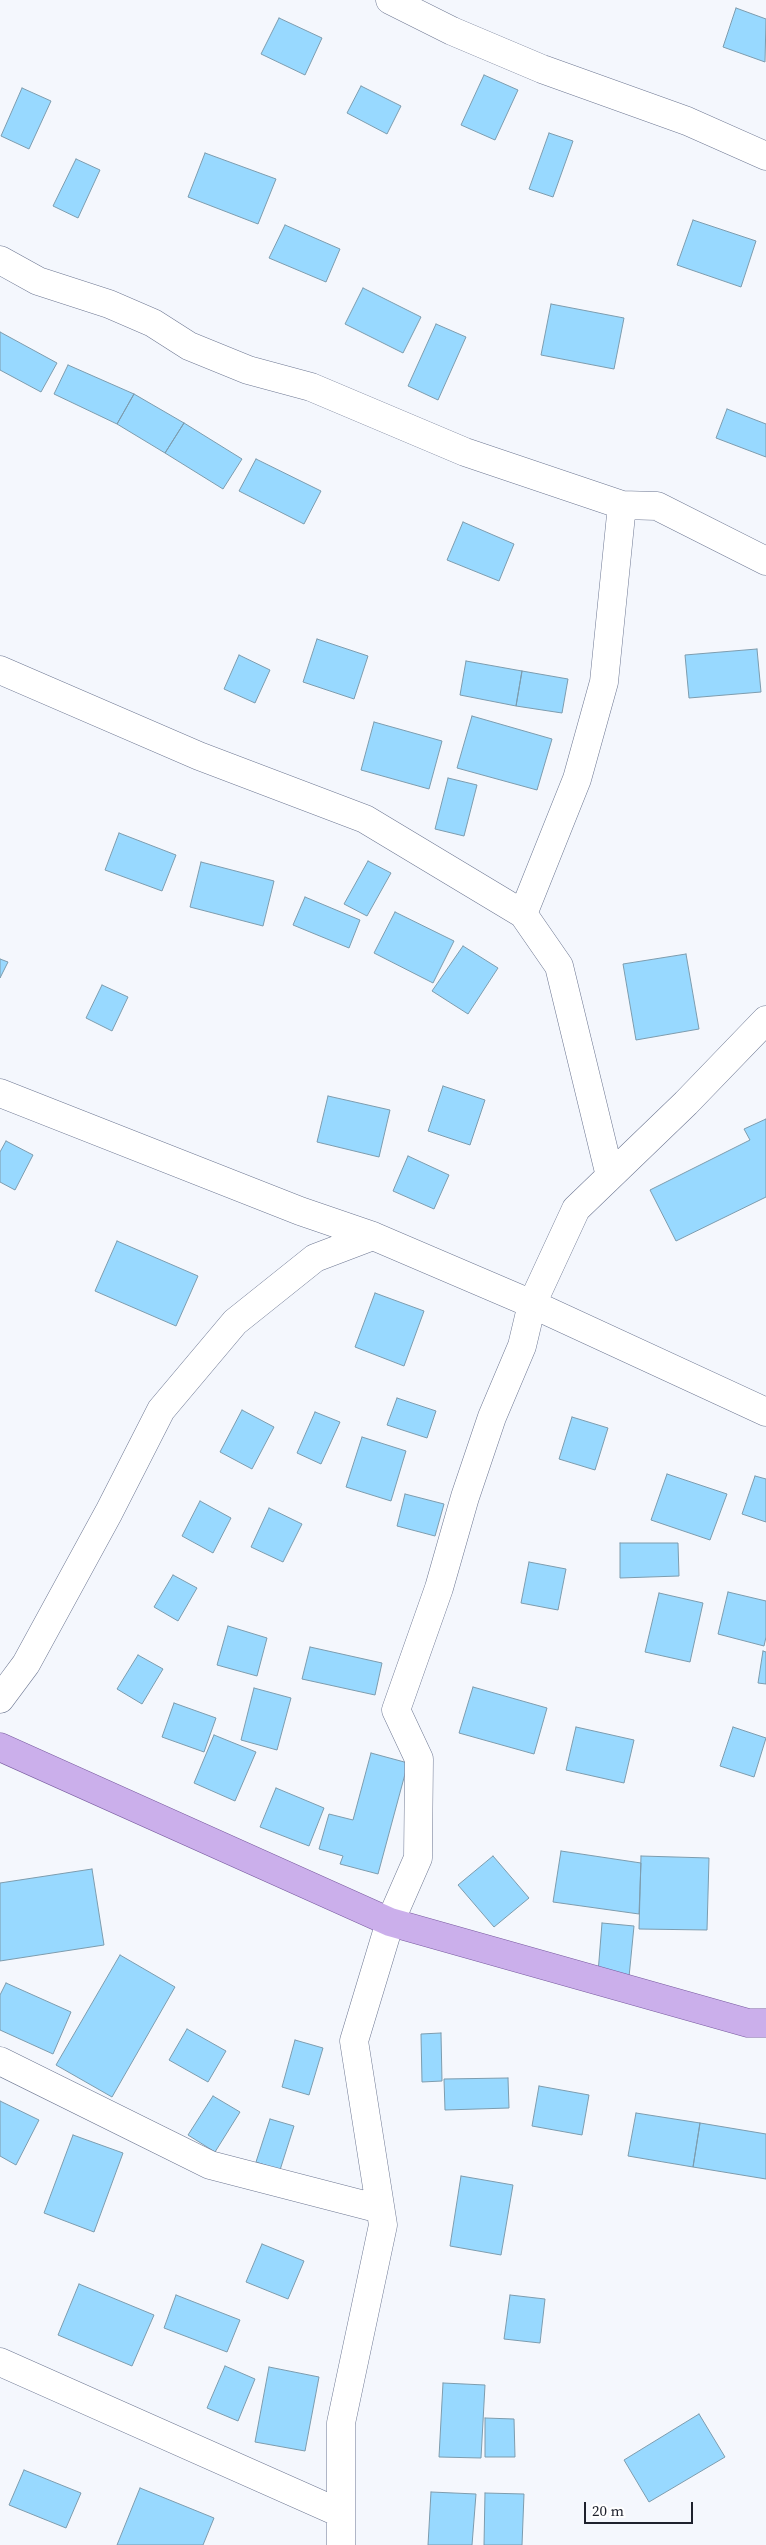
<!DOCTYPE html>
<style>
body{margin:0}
#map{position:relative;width:766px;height:2545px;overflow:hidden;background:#f4f7fd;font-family:"Source Serif 4",serif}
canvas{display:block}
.scale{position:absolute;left:584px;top:2502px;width:109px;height:22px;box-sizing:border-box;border:2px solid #1e212d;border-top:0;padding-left:6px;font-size:15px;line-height:18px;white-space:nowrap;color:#1e212d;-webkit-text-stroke:4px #fff;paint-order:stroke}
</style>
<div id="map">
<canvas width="766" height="2545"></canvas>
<div class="scale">20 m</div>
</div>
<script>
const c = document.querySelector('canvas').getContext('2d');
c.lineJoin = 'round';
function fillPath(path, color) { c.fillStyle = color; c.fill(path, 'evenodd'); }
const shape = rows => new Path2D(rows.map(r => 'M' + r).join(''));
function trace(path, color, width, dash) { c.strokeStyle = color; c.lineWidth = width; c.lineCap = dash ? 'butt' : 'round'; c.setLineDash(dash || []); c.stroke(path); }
const building = shape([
 [736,8,766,19,765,62,723,47,736,8],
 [279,18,322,38,305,75,261,54,279,18],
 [484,75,518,90,495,140,461,125,484,75],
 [361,86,401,106,387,134,347,113,361,86],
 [22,88,51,101,29,149,1,136,22,88],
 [549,133,573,141,553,197,529,189,549,133],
 [205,153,276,179,258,224,188,197,205,153],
 [76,159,100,170,78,218,53,206,76,159],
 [693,220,756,241,741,287,677,265,693,220],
 [285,225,340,249,326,282,269,258,285,225],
 [363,288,421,317,403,353,345,324,363,288],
 [551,304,624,318,614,369,541,355,551,304],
 [436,324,466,337,438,400,408,386,436,324],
 [0,332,57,363,41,392,0,370,0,332],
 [68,365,134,394,117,424,54,394,68,365],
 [134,394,184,423,165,453,117,424,134,394],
 [727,409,766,424,766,457,716,438,727,409],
 [184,423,242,459,223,489,165,453,184,423],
 [256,459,321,491,304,524,239,491,256,459],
 [463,522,514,544,499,581,447,560,463,522],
 [317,639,368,656,354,699,303,682,317,639],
 [757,649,761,692,689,698,685,655,757,649],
 [239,655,270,670,255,703,224,689,239,655],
 [466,661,522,671,516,706,460,695,466,661],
 [522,671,568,679,562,713,516,706,522,671],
 [472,716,552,739,537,790,457,768,472,716],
 [374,722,442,741,429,789,361,770,374,722],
 [448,778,477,785,464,836,435,829,448,778],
 [119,833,176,855,162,891,105,870,119,833],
 [368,861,391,873,367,916,344,904,368,861],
 [201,862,274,881,263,926,190,907,201,862],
 [305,897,360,920,349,948,293,925,305,897],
 [395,912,454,941,433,983,374,953,395,912],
 [463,946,498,968,468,1014,432,991,463,946],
 [686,954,699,1029,636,1040,623,964,686,954],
 [0,959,8,962,0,978,0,959],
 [102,985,128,997,112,1031,86,1018,102,985],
 [443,1086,485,1100,470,1145,428,1131,443,1086],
 [328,1096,390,1110,379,1157,317,1142,328,1096],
 [766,1119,766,1197,676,1241,650,1190,750,1140,744,1129,766,1119],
 [6,1141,33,1155,15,1190,0,1182,0,1152,6,1141],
 [408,1156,449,1175,434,1209,393,1191,408,1156],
 [117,1241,198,1276,176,1326,95,1291,117,1241],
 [375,1293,424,1311,404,1366,355,1347,375,1293],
 [397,1398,436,1411,427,1438,387,1425,397,1398],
 [242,1410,274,1427,252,1469,220,1452,242,1410],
 [315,1412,340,1422,321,1464,297,1453,315,1412],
 [572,1417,608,1428,595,1470,559,1459,572,1417],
 [362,1437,406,1451,391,1501,346,1487,362,1437],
 [667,1474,727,1494,710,1540,651,1520,667,1474],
 [755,1476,766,1479,766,1522,742,1514,755,1476],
 [405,1494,444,1504,435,1536,397,1526,405,1494],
 [200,1501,231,1518,213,1553,182,1536,200,1501],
 [269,1508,302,1524,283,1562,251,1547,269,1508],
 [620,1543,678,1543,679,1576,620,1578,620,1543],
 [529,1562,566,1569,558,1610,521,1603,529,1562],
 [173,1575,197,1588,178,1621,154,1607,173,1575],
 [728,1592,766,1601,766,1637,764,1646,718,1634,728,1592],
 [659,1593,703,1603,690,1662,645,1652,659,1593],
 [228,1626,267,1638,257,1676,217,1665,228,1626],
 [310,1647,382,1663,375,1695,302,1679,310,1647],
 [763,1651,766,1652,766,1684,758,1683,763,1651],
 [138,1655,163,1669,142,1704,117,1689,138,1655],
 [473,1687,547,1708,534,1754,459,1733,473,1687],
 [254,1688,291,1698,277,1750,241,1740,254,1688],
 [174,1703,216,1718,204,1752,162,1737,174,1703],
 [576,1727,634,1740,624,1783,566,1770,576,1727],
 [733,1727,766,1738,754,1777,720,1766,733,1727],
 [214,1735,256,1752,235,1801,194,1783,214,1735],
 [371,1753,408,1763,378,1874,340,1864,343,1856,319,1849,329,1814,353,1820,371,1753],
 [276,1788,324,1808,309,1846,260,1827,276,1788],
 [561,1851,641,1863,639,1914,553,1902,561,1851],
 [493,1856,529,1898,494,1927,458,1885,493,1856],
 [641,1856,709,1858,707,1930,639,1929,641,1856],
 [92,1869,104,1945,0,1961,0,1883,92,1869],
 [602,1923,634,1926,629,1977,598,1973,602,1923],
 [120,1955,175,1987,112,2097,56,2065,120,1955],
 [6,1983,71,2012,53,2054,0,2030,0,1995,6,1983],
 [187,2029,226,2051,208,2082,169,2060,187,2029],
 [441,2033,442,2081,422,2082,421,2034,441,2033],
 [295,2040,323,2048,309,2095,282,2087,295,2040],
 [508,2078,509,2108,445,2110,444,2079,508,2078],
 [539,2086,589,2095,582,2135,532,2126,539,2086],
 [213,2096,240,2112,215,2152,188,2135,213,2096],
 [0,2101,39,2120,16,2165,0,2156,0,2101],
 [636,2113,700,2123,693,2167,628,2156,636,2113],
 [270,2119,294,2126,280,2170,256,2162,270,2119],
 [700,2123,766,2134,766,2179,693,2167,700,2123],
 [73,2135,123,2153,94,2232,44,2213,73,2135],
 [461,2176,513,2185,501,2255,450,2246,461,2176],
 [262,2244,304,2261,288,2299,246,2282,262,2244],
 [79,2284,154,2315,132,2366,58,2335,79,2284],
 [176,2295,240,2320,227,2352,164,2328,176,2295],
 [510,2295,545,2299,540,2343,504,2339,510,2295],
 [225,2366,255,2379,238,2421,207,2408,225,2366],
 [269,2367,319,2377,305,2451,255,2442,269,2367],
 [443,2383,485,2385,481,2458,439,2457,443,2383],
 [699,2414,725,2457,649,2502,624,2460,699,2414],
 [485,2418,514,2419,515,2457,485,2457,485,2418],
 [24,2470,81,2493,66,2528,9,2505,24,2470],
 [140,2488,214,2518,203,2545,117,2545,140,2488],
 [431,2492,476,2494,472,2545,428,2545,431,2492],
 [485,2493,524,2494,522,2545,484,2545,485,2493]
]);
fillPath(building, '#98d9ff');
trace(building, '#7d9cae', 1);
const street = shape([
 [390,0,452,31,542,69,687,121,766,156],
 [0,260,38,281,109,304,153,323,189,346,248,370,311,387,465,452,622,505],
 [0,670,199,756,365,819,523,914,559,966,610,1176],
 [523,914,577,779,604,682,622,505,657,506,766,561],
 [0,1093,300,1211,373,1236,532,1304,766,1412],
 [0,1699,26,1664,109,1512,161,1410,235,1322,315,1258,373,1236],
 [0,2061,210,2165,380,2209],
 [0,2362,340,2513],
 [341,2545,341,2423,383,2225,354,2041,390,1922,418,1858,419,1759,396,1710,439,1588,465,1497,492,1417,522,1346,532,1304,576,1209,686,1103,766,1020]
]);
const primary = shape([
 [0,1747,390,1922,748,2023,766,2023]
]);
trace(street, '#6d7792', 29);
trace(primary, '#785b9f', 29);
trace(street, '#fff', 28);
trace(primary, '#cbafeb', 28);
</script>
